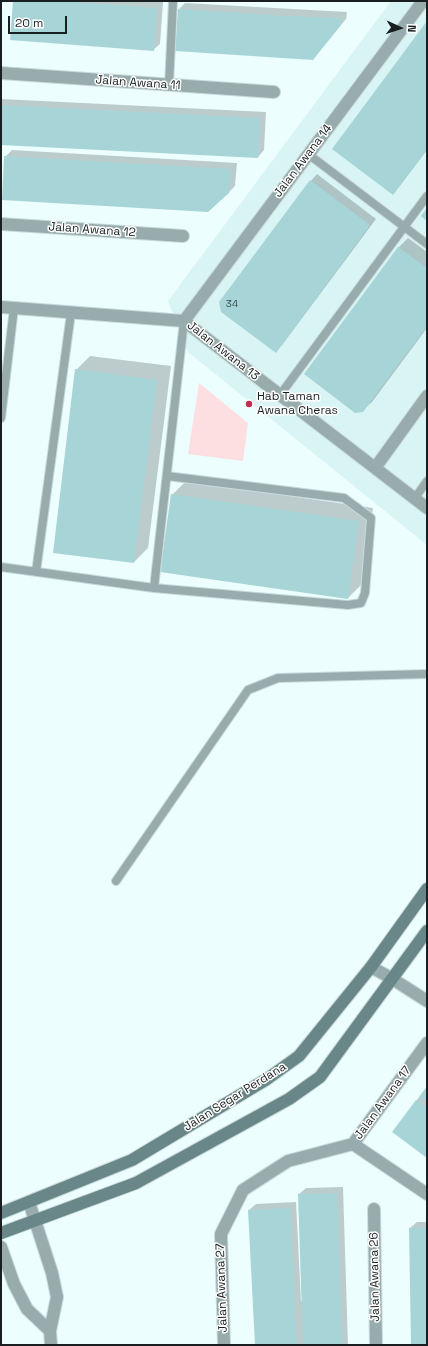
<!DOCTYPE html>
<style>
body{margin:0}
#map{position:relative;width:428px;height:1346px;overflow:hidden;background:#ecfefe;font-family:"Space Grotesk",sans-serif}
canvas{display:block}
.frame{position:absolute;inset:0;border:2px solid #191f20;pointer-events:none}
.north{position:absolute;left:380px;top:8px;width:40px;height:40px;-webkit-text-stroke:3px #fff;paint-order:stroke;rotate:93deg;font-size:11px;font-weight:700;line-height:16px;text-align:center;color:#191f20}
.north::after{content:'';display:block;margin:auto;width:14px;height:18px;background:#191f20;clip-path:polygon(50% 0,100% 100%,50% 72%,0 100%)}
.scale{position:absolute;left:8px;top:16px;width:59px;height:18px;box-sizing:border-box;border:2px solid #191f20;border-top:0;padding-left:5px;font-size:12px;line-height:14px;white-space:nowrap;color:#191f20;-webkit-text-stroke:3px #fff;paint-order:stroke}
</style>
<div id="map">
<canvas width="428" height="1346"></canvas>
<div class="frame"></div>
<div class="north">N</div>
<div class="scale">20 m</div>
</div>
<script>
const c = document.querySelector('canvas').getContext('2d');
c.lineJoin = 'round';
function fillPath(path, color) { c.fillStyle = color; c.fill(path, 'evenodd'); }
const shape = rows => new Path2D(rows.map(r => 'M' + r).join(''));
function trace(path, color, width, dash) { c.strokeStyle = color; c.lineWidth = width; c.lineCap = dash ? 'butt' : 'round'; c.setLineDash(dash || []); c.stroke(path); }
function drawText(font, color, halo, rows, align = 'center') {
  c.font = font + ' "Space Grotesk",sans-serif'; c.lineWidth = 3; c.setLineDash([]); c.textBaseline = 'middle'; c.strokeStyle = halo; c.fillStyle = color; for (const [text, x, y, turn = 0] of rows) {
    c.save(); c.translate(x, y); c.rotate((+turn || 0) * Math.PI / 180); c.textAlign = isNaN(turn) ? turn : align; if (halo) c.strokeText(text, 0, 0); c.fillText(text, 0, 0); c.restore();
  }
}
fillPath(shape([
 [391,1,427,1,427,545,188,352,168,301]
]), '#d9f4f5');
fillPath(shape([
 [199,383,248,423,243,461,188,454]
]), '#fddee1');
fillPath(shape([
 [14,1,148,1,163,2,160,44,153,50],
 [185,3,347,12,346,19,313,59,179,9],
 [427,22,427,150,399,187,393,194],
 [1,99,266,112,264,150,258,157,1,144],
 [12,150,237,163,235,186,229,192,5,157],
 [317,174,376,219,282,345,276,351,220,302,311,181],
 [408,238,427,252,427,328,372,402,362,411,305,374,399,247],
 [90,356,171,366,148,548,134,562,76,370],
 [186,481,373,508,362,584,348,598,172,495],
 [427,1087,427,1156,416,1101],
 [343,1187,348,1345,256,1345,249,1210,256,1204,296,1202,301,1301,303,1301,299,1194,306,1188],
 [417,1222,427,1222,427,1345,412,1345,410,1228]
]), '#0003');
fillPath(shape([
 [13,1,64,1,157,8,154,51,10,40],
 [178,9,287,16,341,18,340,26,313,60,175,51],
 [427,21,427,149,393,195,332,149],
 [1,105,260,118,258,158,1,145],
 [4,156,231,169,229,193,208,212,2,200],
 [310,180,370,225,276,353,221,312,219,302],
 [427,208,427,221,421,216],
 [398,247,427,268,427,326,363,412,355,413,304,374],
 [75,369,157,380,134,563,53,553],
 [171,494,359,521,348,599,160,572],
 [427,1086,427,1102,419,1097],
 [416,1100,427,1108,427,1158,392,1132],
 [337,1193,342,1345,303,1345,298,1194],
 [290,1208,297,1345,255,1345,248,1210],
 [409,1228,427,1228,427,1345,411,1345]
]), '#a7d5d7');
const lane = shape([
 [169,85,173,1],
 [308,154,427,244],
 [280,395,427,196],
 [1,418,14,308],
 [415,498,427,481],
 [1,567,154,588,348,605,361,603,365,593,371,518,344,498,167,476],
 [36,572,71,313],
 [154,588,184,321],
 [116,881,248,690,278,678,427,674]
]);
const street = shape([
 [1,73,274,92],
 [1,224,183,236],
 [1,307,184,321,427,508],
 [184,321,423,1],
 [375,468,427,396],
 [371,967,391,978,427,1001],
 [353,1144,427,1043],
 [353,1144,427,1194],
 [29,1202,52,1273,57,1297,50,1331,51,1345],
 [374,1209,376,1345],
 [1,1247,14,1284,27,1309,50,1331],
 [224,1345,221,1234,243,1190,288,1161,353,1144]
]);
const secondary = shape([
 [1,1213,132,1160,267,1079,299,1056,371,967,427,889],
 [1,1233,136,1183,289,1099,320,1077,427,931]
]);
trace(lane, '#cadada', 10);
trace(street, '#cadada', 14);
trace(secondary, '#cadada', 14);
trace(lane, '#98acad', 8);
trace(street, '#98acad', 12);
trace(secondary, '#698688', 12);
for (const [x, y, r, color] of [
 [249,404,4,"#bf2f52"]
]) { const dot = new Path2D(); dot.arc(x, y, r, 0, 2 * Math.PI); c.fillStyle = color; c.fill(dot); trace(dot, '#fff', 1.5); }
drawText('10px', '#3c4c4e', null, [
 ["34",232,304]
]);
drawText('12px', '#191f20', '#fff', [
 ["Jalan Awana 11",138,83,4],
 ["Jalan Awana 14",303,161,-53],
 ["Jalan Awana 12",92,230,4],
 ["Jalan Awana 13",223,351,38],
 ["Jalan Segar Perdana",235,1097,-32],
 ["Jalan Awana 17",383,1103,-54],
 ["Jalan Awana 26",375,1277,-91],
 ["Jalan Awana 27",222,1288,-92]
]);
drawText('12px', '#191f20', '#fff', [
 ["Hab Taman",257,397],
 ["Awana Cheras",257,411]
], 'left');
</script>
